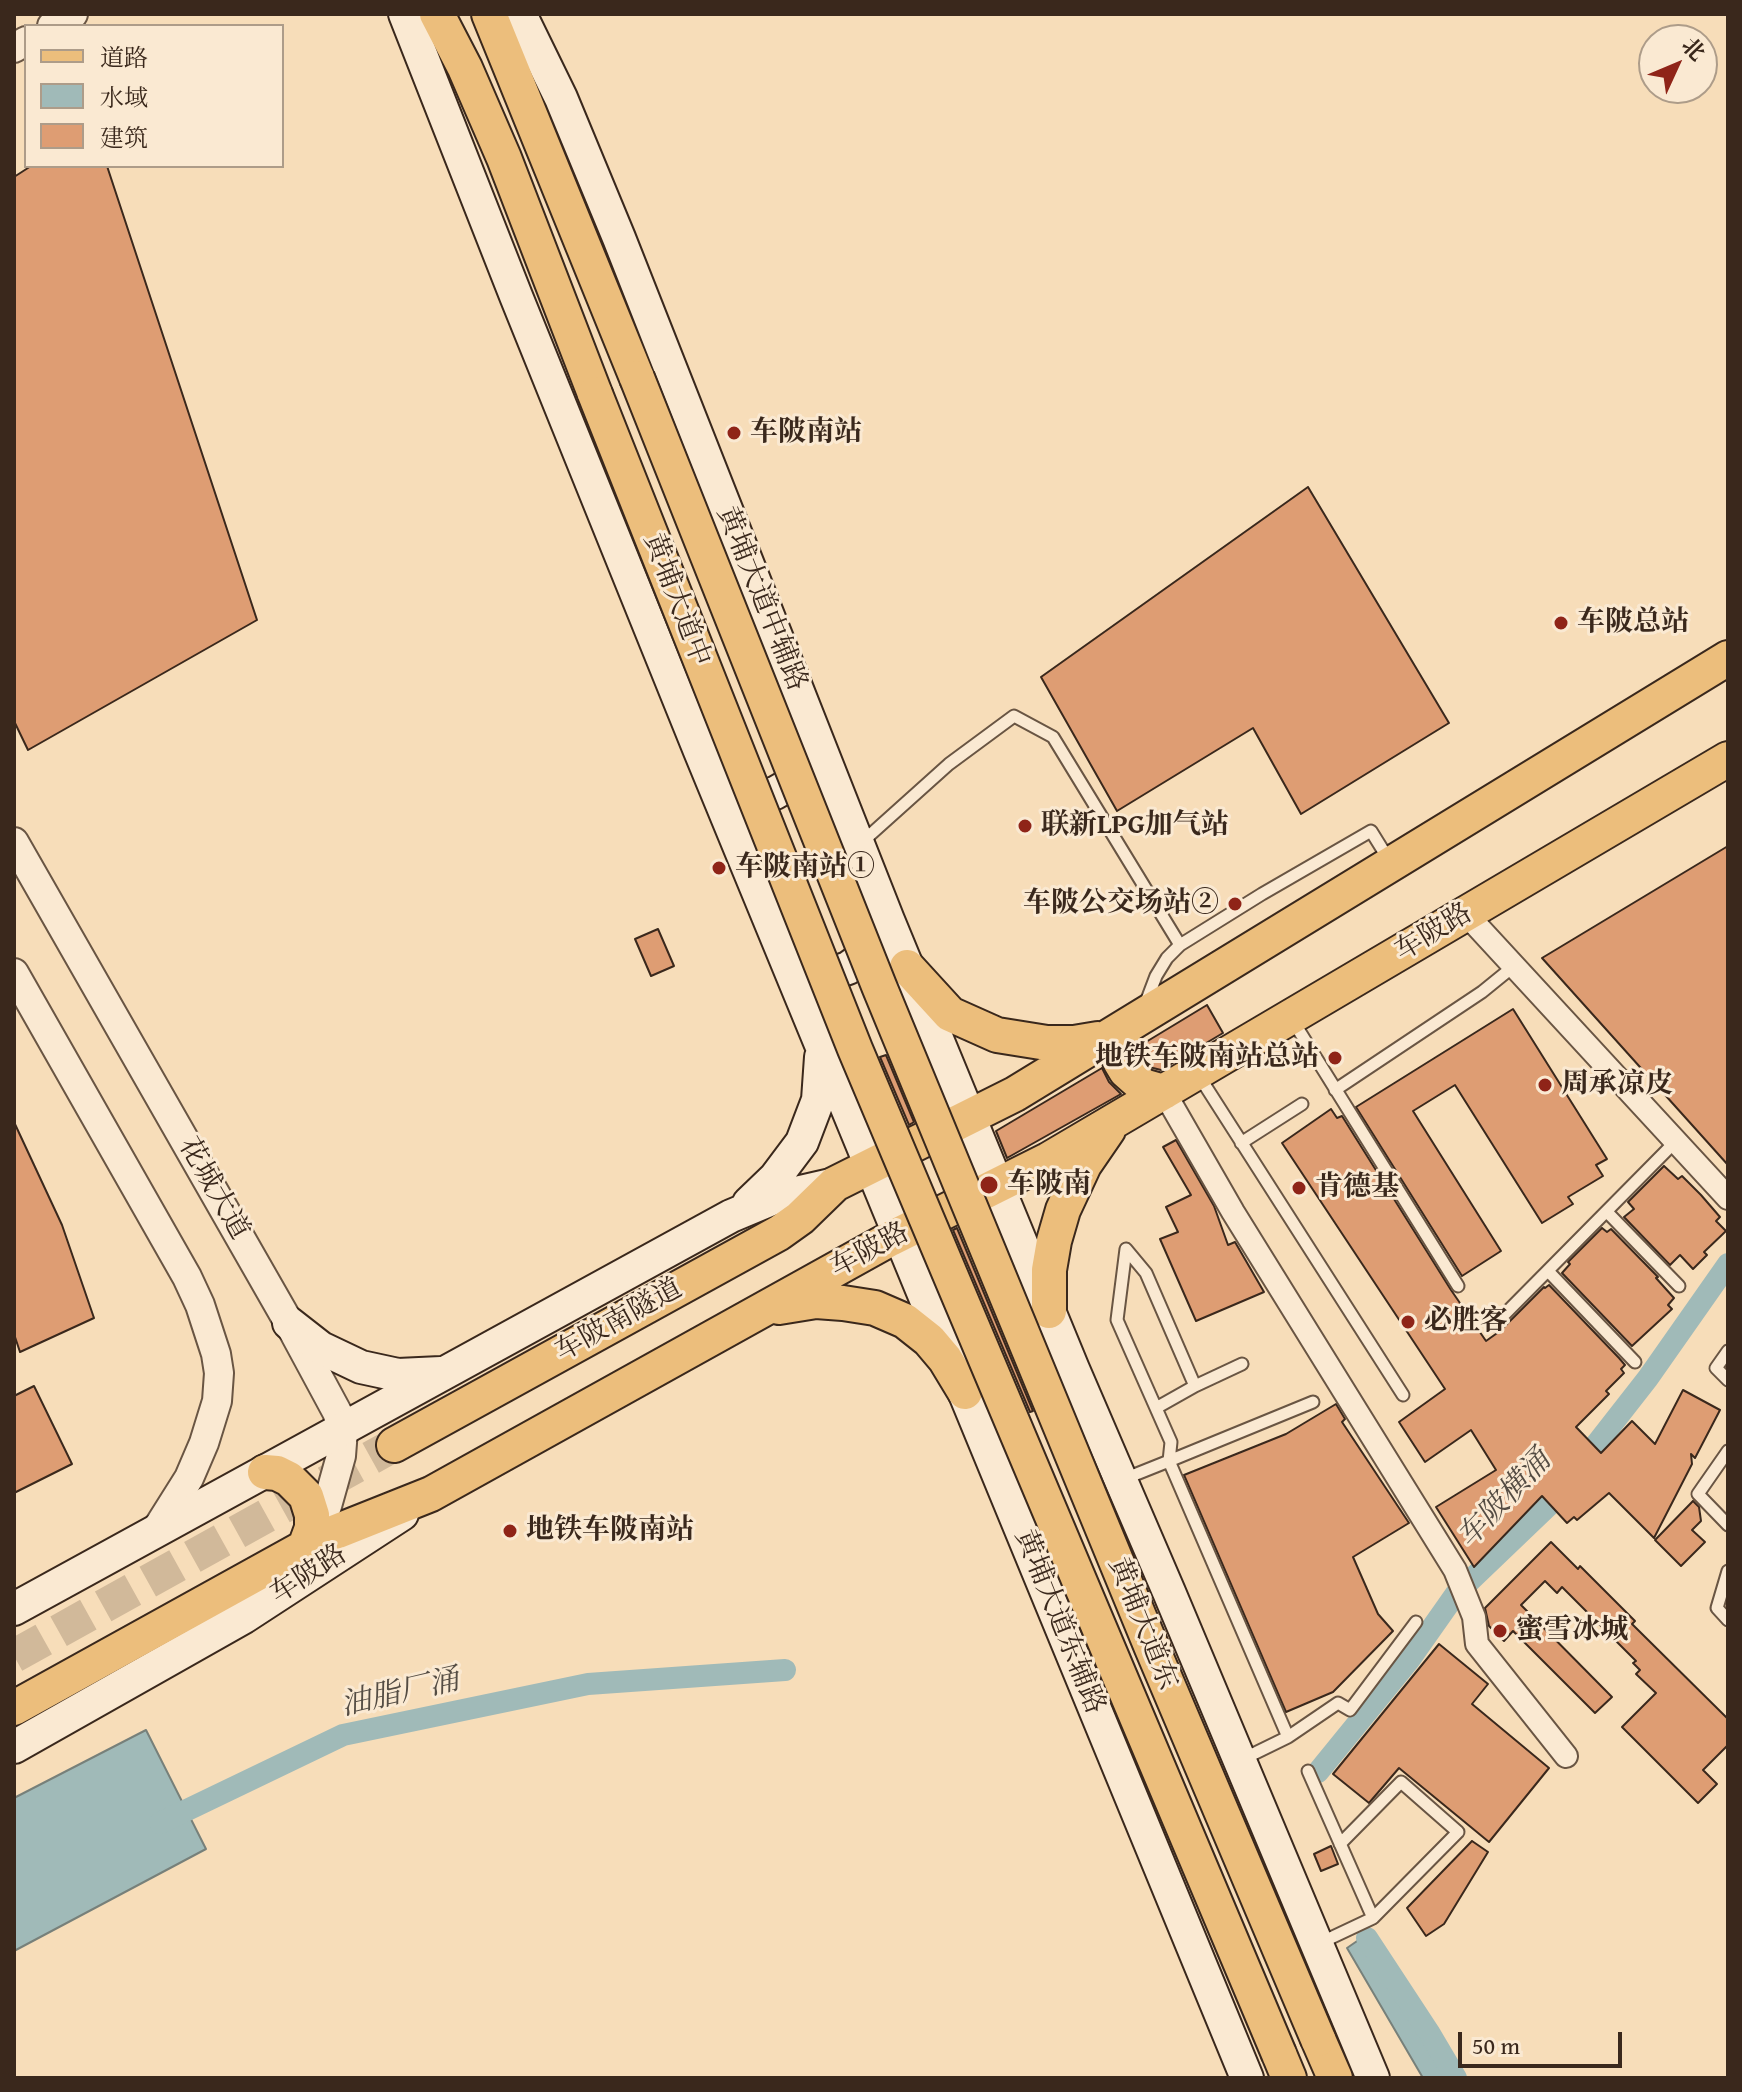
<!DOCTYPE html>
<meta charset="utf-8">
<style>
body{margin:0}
#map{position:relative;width:1742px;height:2092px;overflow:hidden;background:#f7ddb9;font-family:"Gentium Book Plus","Noto Serif SC",serif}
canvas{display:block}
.frame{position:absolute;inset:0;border:16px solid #3a281c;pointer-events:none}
.legend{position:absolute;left:24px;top:24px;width:260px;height:144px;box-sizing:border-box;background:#fae9d2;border:2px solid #ad9c89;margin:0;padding:10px 14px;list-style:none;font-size:24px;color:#3a281c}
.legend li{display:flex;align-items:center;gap:16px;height:40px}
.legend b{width:40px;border:2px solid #ad9c89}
.north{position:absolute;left:1638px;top:24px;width:80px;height:80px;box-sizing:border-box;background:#fae9d2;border:2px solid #ad9c89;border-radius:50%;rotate:46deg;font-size:22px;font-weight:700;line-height:32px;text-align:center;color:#3a281c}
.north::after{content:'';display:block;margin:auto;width:28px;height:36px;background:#8f2418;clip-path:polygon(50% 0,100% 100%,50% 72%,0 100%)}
.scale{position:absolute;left:1458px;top:2032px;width:164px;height:36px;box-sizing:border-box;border:4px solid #3a281c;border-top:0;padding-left:10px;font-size:24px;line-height:28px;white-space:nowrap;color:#3a281c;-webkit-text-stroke:6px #fae9d2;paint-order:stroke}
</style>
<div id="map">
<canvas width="1742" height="2092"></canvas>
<div class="frame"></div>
<ul class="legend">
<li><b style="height:10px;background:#ecbe7c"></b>道路</li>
<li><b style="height:22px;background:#a0bab8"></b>水域</li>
<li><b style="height:22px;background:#de9d73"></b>建筑</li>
</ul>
<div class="north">北</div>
<div class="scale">50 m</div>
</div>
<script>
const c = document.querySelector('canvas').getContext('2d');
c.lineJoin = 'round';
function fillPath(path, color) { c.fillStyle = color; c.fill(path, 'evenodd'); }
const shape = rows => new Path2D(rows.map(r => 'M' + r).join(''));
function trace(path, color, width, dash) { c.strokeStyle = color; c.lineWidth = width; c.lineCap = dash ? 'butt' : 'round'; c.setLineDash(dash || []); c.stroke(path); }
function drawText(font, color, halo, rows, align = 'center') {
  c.font = font + ' "Gentium Book Plus","Noto Serif SC",serif'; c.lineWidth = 6; c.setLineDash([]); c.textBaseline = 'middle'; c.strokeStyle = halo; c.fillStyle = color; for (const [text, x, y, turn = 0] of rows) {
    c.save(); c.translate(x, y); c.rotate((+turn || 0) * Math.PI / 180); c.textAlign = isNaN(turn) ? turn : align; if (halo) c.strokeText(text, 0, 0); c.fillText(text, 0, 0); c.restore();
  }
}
const water = shape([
 [146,1730,206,1849,14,1951,14,1798,146,1730],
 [1360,1939,1455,2078,1423,2078,1347,1948,1360,1939]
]);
fillPath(water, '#a0bab8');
trace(water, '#77807a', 2);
trace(shape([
 [1318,1772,1410,1659,1455,1595,1548,1506,1648,1378,1728,1264],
 [160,1823,343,1735,588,1684,785,1670],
 [1367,1938,1430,2034,1456,2078]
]), '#a0bab8', 22);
const building = shape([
 [31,166,107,166,257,620,28,750,14,721,14,177,31,166],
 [1308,487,1449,723,1301,814,1253,728,1117,811,1041,677,1308,487],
 [1728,846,1728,1165,1542,958,1728,846],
 [658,929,674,966,651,976,635,939,658,929],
 [1207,1005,1223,1033,1161,1070,1153,1068,1142,1058,1141,1045,1207,1005],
 [1513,1009,1607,1159,1596,1165,1603,1176,1568,1197,1573,1204,1542,1223,1455,1085,1413,1111,1501,1251,1462,1276,1356,1107,1513,1009],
 [886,1055,914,1122,909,1125,880,1057,886,1055],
 [1102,1068,1109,1082,1121,1094,1007,1158,996,1131,1102,1068],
 [1331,1109,1337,1118,1342,1116,1451,1290,1486,1341,1500,1331,1544,1287,1545,1288,1549,1285,1619,1358,1625,1365,1621,1369,1624,1373,1606,1391,1609,1394,1576,1427,1601,1453,1632,1421,1655,1444,1683,1390,1720,1410,1695,1458,1691,1454,1692,1464,1654,1538,1609,1493,1577,1520,1574,1517,1567,1523,1542,1496,1474,1567,1436,1507,1496,1470,1471,1430,1425,1462,1399,1422,1445,1389,1282,1143,1331,1109],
 [14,1122,62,1225,94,1318,20,1352,14,1334,14,1122],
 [1176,1140,1214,1206,1228,1245,1235,1242,1264,1292,1196,1321,1160,1239,1178,1232,1166,1207,1191,1195,1163,1147,1176,1140],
 [1664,1166,1678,1179,1682,1176,1701,1195,1720,1217,1716,1221,1726,1231,1704,1252,1707,1255,1693,1269,1680,1255,1670,1265,1624,1217,1634,1209,1628,1202,1664,1166],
 [957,1228,1033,1411,1030,1412,953,1230,957,1228],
 [1602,1228,1607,1232,1611,1229,1658,1277,1656,1278,1674,1298,1668,1305,1672,1309,1632,1346,1562,1273,1570,1264,1568,1262,1602,1228],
 [34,1386,72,1464,14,1493,14,1396,34,1386],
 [1336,1404,1345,1419,1342,1422,1409,1523,1353,1557,1378,1614,1393,1631,1333,1692,1286,1712,1184,1475,1286,1434,1336,1404],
 [1693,1501,1699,1507,1701,1521,1692,1530,1705,1542,1681,1566,1655,1540,1693,1501],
 [1551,1542,1578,1569,1580,1566,1635,1621,1632,1624,1728,1719,1728,1745,1703,1770,1717,1784,1698,1803,1622,1727,1656,1693,1636,1674,1640,1670,1633,1663,1636,1661,1562,1587,1557,1593,1545,1581,1521,1605,1612,1697,1595,1713,1513,1631,1504,1641,1489,1626,1485,1608,1551,1542],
 [1439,1644,1488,1684,1472,1704,1549,1768,1489,1842,1399,1768,1369,1803,1333,1774,1439,1644],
 [1472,1841,1488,1852,1444,1924,1426,1936,1407,1908,1472,1841],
 [1331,1846,1338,1864,1321,1871,1314,1854,1331,1846]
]);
fillPath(building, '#de9d73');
trace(building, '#3a281c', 2);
trace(shape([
 [14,1656,394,1445]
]), '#d1b99a', 34, [34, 17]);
const service = shape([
 [861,843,949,764,1014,716,1053,737,1180,945],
 [1145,1005,1156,976,1167,958,1180,945,1262,894,1371,831,1389,860],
 [1293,1021,1458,1286],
 [1199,1076,1403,1395],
 [1335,1090,1482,992,1514,966],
 [1241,1143,1302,1104],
 [1607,1212,1679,1286],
 [1548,1271,1635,1362],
 [1494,1325,1676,1141],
 [1728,1351,1716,1368,1728,1380],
 [1242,1364,1195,1386,1146,1273,1126,1249,1117,1320,1171,1442,1169,1461,1313,1402],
 [1156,1408,1195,1386],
 [1728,1451,1698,1494,1728,1525],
 [1124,1479,1169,1461,1288,1737,1243,1759],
 [1728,1571,1717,1608,1728,1620],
 [1288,1737,1338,1703,1350,1710,1416,1622],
 [1308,1771,1373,1918,1320,1943],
 [1340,1844,1401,1782,1458,1832,1373,1918]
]);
const minor = shape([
 [1466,914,1728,1198],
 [1164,1092,1233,1212,1455,1570,1474,1617,1477,1644,1566,1756]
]);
const tertiary = shape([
 [52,26,73,14],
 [14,48,26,41],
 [14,842,289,1323,337,1412,343,1430,341,1456,327,1506,310,1540],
 [14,973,187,1277,200,1305,216,1354,219,1373,217,1401,204,1443,189,1478,155,1532]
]);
const secondary = shape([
 [405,14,516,296,700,751,1247,2078],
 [520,14,561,98,619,238,888,920,1073,1369,1169,1592,1373,2078],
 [730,792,761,797,775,793,794,782,812,759],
 [800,968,815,973,834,973,848,968,872,951,881,936],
 [749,1203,775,1178,802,1142,818,1100,821,1057],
 [289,1323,321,1348,361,1367,398,1375,441,1373],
 [14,1609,731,1216,774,1198,835,1184],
 [14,1747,244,1617,402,1514]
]);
const primary = shape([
 [437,14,465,68,504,158,595,394],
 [489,14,637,378],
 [907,967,950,1014,997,1035,1047,1043,1074,1043,1098,1039],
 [1125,1027,1119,1049,1120,1061,1126,1071,1143,1086,1164,1092],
 [779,1307,816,1301,843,1303,875,1308,905,1321,929,1340,945,1359,965,1392],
 [1049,1311,1049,1270,1054,1241,1063,1210,1084,1165,1108,1130],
 [394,1445,779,1233,800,1218,835,1184,1015,1094,1728,658],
 [265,1472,277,1473,289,1479,306,1496,312,1515,312,1528,305,1547],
 [14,1708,323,1537,431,1494,890,1239,1048,1160,1728,759],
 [1318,2039,1335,2078],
 [1279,2054,1289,2078]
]);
trace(service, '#695543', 15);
trace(minor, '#695543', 26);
trace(tertiary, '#695543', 32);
trace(secondary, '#3a281c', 36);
trace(primary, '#3a281c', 38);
trace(service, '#fae9d2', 11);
trace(minor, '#fae9d2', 22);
trace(tertiary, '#fae9d2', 28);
trace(secondary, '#fae9d2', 32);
trace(primary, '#ecbe7c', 34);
const primaryBridge = shape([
 [637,378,879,986,1152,1648,1318,2039],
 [595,394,855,1049,1279,2054]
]);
trace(primaryBridge, '#3a281c', 38, []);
trace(primaryBridge, '#ecbe7c', 34);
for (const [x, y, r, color] of [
 [734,433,8,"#8f2418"],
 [1561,623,8,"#8f2418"],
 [1025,826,8,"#8f2418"],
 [719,868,8,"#8f2418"],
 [1235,904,8,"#8f2418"],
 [1335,1058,8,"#8f2418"],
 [1545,1085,8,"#8f2418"],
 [989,1185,10,"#8f2418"],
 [1299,1188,8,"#8f2418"],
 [1408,1322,8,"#8f2418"],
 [510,1531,8,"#8f2418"],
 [1500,1631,8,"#8f2418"]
]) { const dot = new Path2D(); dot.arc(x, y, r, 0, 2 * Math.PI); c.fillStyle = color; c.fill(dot); trace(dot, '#fae9d2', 3); }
drawText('bold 28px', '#3a281c', '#fae9d2', [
 ["车陂南站",750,433],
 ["车陂总站",1577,623],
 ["联新LPG加气站",1041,826],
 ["车陂南站①",735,868],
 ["车陂公交场站②",1219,904,"right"],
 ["地铁车陂南站总站",1319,1058,"right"],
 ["周承凉皮",1561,1085],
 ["车陂南",1007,1185],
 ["肯德基",1315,1188],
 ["必胜客",1424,1322],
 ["地铁车陂南站",526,1531],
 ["蜜雪冰城",1516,1631]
], 'left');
drawText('28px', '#3a281c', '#fae9d2', [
 ["黄埔大道中辅路",761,599,68],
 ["黄埔大道中",676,600,69],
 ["车陂路",1434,933,-31],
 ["花城大道",213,1189,60],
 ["车陂路",870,1251,-28],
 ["车陂南隧道",619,1321,-29],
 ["车陂路",309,1575,-33],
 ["黄埔大道东辅路",1059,1622,68],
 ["黄埔大道东",1142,1624,68]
]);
drawText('italic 30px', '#544c43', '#fae9d2', [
 ["车陂横涌",1505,1500,-47],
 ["油脂厂涌",400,1694,-13]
]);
</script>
